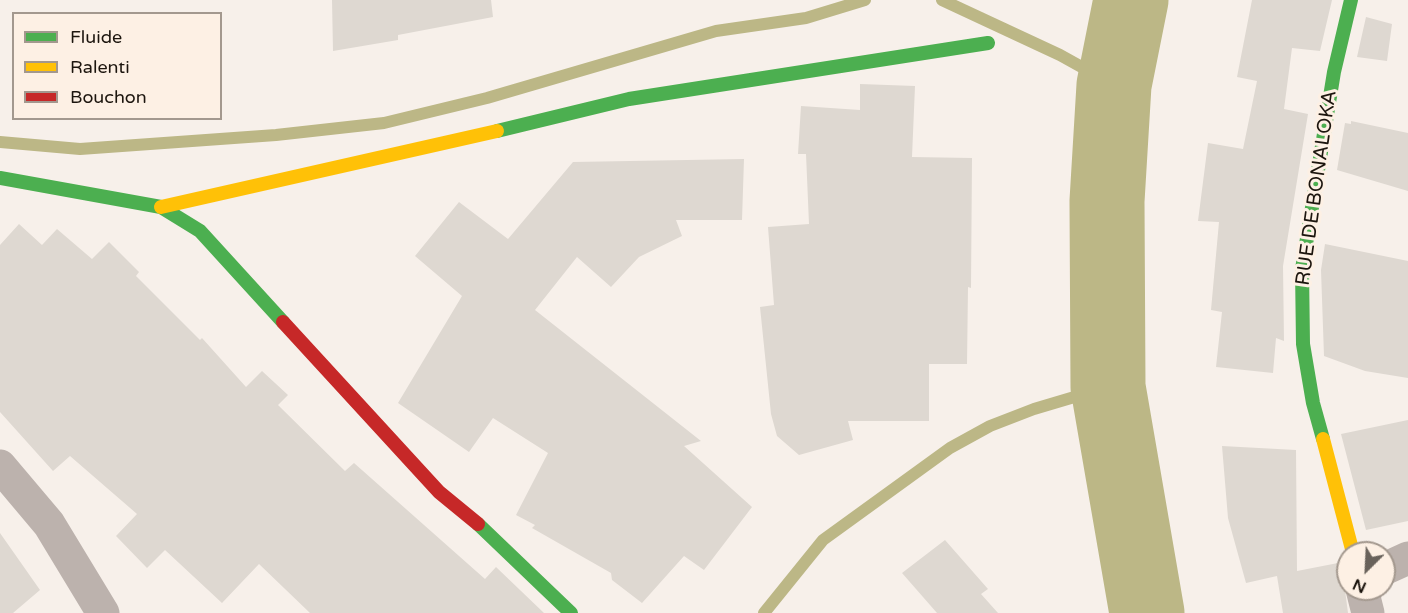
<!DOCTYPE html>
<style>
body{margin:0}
#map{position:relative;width:1408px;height:613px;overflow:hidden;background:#f7f0ea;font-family:"Varela Round",sans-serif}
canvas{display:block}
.legend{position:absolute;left:12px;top:12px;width:210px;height:108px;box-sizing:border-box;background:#fdf0e4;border:2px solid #a3988e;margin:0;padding:8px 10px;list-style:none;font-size:18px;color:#1c150e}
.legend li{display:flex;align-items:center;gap:12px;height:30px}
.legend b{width:30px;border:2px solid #a3988e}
.north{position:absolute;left:1336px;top:541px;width:60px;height:60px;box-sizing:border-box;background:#fdf0e4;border:2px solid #a3988e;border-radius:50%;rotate:204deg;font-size:16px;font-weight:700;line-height:24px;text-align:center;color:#1c150e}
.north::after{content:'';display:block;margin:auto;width:21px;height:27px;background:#69625b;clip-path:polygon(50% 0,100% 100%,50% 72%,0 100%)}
</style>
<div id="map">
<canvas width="1408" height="613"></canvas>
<ul class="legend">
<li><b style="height:8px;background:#4caf50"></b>Fluide</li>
<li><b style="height:8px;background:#ffc107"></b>Ralenti</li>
<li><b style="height:8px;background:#c62828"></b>Bouchon</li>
</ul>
<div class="north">N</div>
</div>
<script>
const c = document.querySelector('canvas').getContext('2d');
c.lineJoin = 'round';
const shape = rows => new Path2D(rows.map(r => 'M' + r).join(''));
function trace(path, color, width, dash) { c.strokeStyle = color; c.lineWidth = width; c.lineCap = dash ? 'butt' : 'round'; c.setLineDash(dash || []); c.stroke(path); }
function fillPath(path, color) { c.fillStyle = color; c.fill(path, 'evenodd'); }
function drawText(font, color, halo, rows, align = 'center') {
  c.font = font + ' "Varela Round",sans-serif'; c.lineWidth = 6; c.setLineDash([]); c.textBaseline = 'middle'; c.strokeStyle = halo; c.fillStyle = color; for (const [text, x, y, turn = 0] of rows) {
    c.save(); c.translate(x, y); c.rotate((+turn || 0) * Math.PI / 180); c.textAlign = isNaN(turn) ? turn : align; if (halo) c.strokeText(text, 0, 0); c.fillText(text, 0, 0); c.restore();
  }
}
trace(shape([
 [942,0,1060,55,1114,85],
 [0,142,80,149,276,135,384,123,487,98,716,31,806,18,865,0],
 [764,613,823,540,950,448,990,426,1034,409,1108,387]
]), '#bcb786', 12);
trace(shape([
 [1131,0,1114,85,1107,201,1108,387,1147,613]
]), '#bcb786', 75);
fillPath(shape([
 [332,0,491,0,493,17,398,35,398,40,333,51],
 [1252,0,1332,0,1320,51,1292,48,1284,109,1308,114,1283,266,1284,341,1276,338,1273,373,1216,367,1222,312,1211,310,1219,222,1198,221,1208,143,1243,149,1257,81,1237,77],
 [1366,17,1392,24,1387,61,1357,57],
 [860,84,915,86,912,157,972,158,971,288,968,287,967,364,929,364,929,421,848,421,853,440,799,455,777,436,771,414,760,307,774,305,768,227,809,224,806,154,798,154,801,106,860,110],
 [1351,121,1408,133,1408,191,1337,170,1345,123,1351,124],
 [744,159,742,220,676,220,682,236,639,257,611,287,577,257,535,310,701,441,684,446,752,507,704,570,684,556,642,603,612,580,611,573,532,528,535,525,516,515,548,453,493,418,469,452,398,403,462,296,415,256,459,202,508,239,573,162],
 [19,224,42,245,57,229,92,259,109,242,139,272,136,276,200,340,202,338,246,387,262,371,288,395,278,405,345,471,354,463,485,579,496,567,544,613,310,613,259,564,222,603,165,550,147,568,116,536,137,514,70,456,53,471,0,412,0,245],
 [1325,244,1408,261,1408,378,1365,371,1324,356,1321,270],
 [1408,420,1408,521,1366,530,1341,434],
 [1222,446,1296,450,1297,571,1338,563,1342,567,1348,613,1283,613,1277,576,1246,583,1228,518],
 [0,533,40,590,13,613,0,613],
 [945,540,988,589,981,594,998,613,937,613,902,573]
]), '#ded8d1');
trace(shape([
 [0,466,49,524,103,613],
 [1384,569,1408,558],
 [1362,589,1368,613]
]), '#bcb2ad', 33);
trace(shape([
 [497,131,629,99,988,43],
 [0,178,161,207,200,231,283,322],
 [1323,439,1313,403,1303,344,1302,269,1334,72,1351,0],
 [478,524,571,613]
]), '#4caf50', 14);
trace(shape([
 [161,207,497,131],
 [1323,439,1353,553]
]), '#ffc107', 14);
trace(shape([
 [283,322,439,492,478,524]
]), '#c62828', 14);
drawText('20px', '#1c150e', '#fdf0e4', [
 ["RUE DE BONALOKA",1317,188,-82]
]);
</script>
